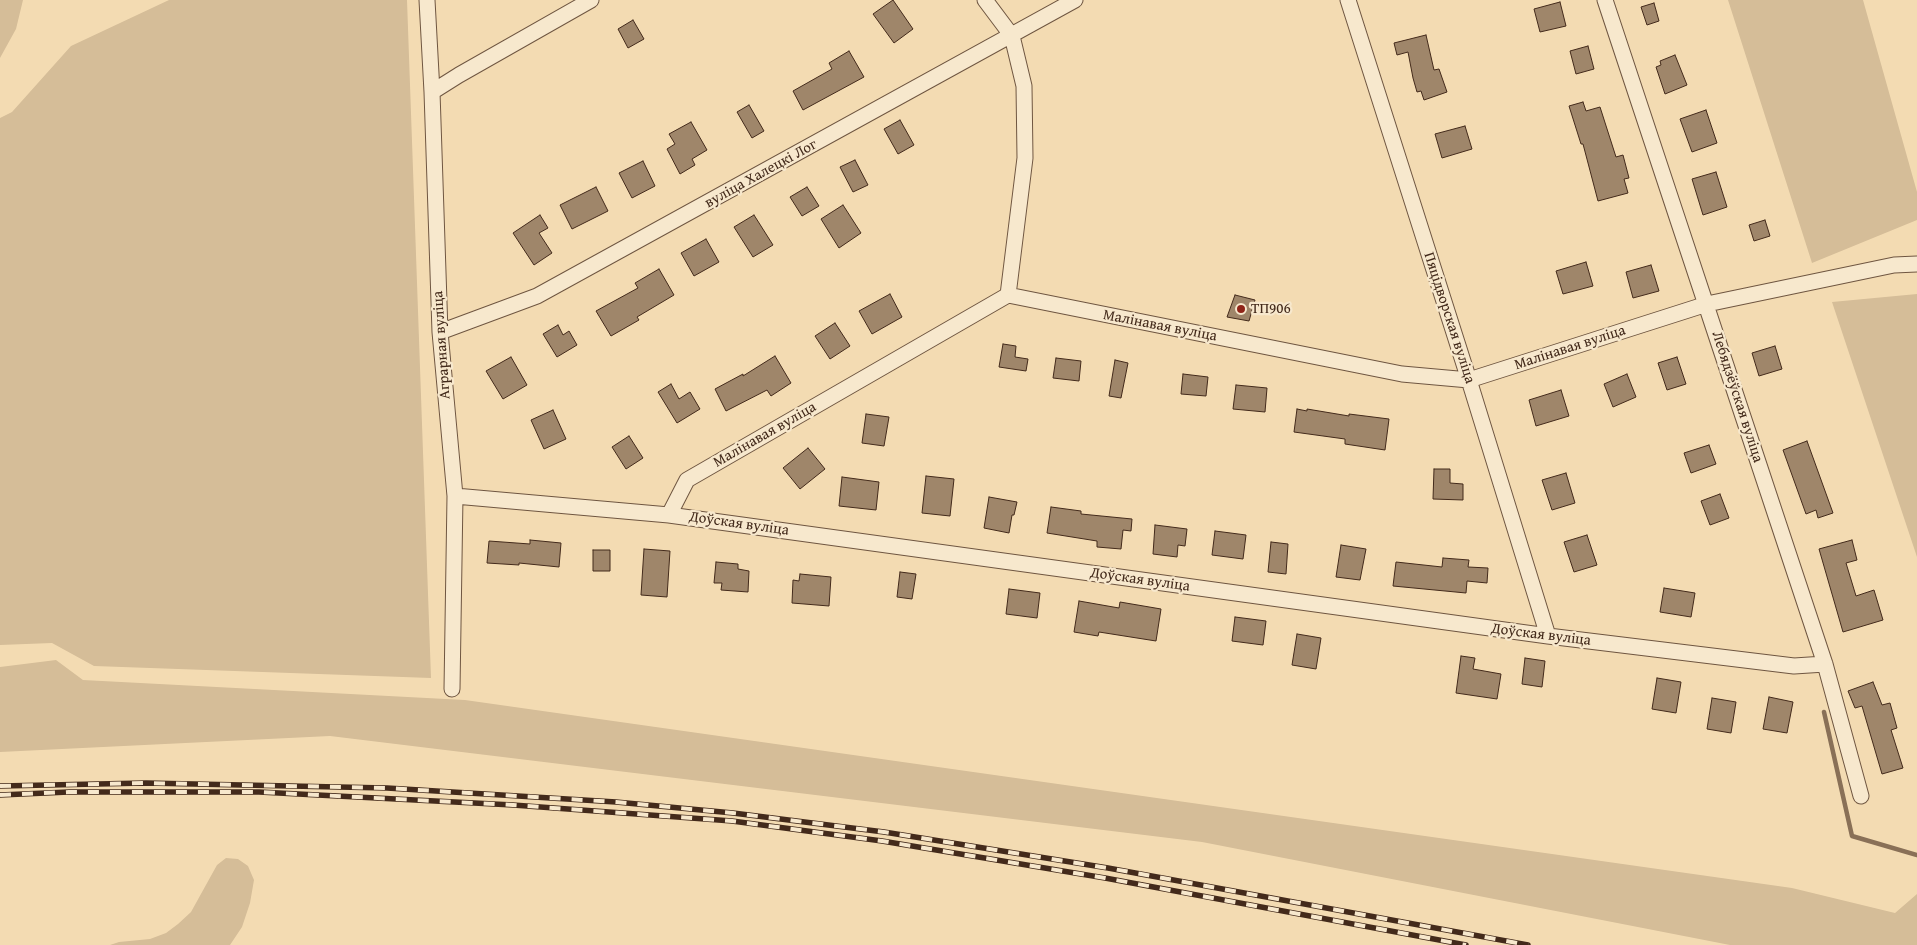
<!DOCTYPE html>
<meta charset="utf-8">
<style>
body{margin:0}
canvas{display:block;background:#f3dbb2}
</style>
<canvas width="1917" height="945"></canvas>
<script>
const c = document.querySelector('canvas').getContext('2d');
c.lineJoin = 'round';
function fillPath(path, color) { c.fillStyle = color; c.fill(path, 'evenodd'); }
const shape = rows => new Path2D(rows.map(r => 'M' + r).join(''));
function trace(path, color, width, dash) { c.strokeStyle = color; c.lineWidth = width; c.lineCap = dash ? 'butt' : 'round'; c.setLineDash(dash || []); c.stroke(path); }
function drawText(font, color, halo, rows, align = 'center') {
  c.font = font + ' "Gentium Book Plus",serif'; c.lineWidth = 4.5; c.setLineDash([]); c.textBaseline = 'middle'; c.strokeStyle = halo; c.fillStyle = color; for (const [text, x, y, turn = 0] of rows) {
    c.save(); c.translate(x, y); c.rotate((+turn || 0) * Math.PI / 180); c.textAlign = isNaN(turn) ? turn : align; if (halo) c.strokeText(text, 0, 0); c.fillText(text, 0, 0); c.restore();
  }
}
fillPath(shape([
 [0,0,23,0,16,29,0,58],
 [169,0,407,0,431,678,94,666,52,643,0,645,0,118,12,112,71,46],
 [1728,0,1863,0,1917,192,1917,220,1812,263],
 [1917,294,1917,557,1832,302],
 [56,660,83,680,465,700,1792,888,1895,913,1917,894,1917,945,1730,945,1202,842,330,736,0,752,0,667],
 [226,858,238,859,248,866,254,880,250,903,242,927,230,945,110,945,119,942,150,939,166,933,178,924,191,912,217,865]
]), '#d5bd98');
trace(shape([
 [1824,712,1852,836,1917,855]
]), '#897057', 4.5);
const building = shape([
 [893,0,913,29,894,43,873,14,893,0],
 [1560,2,1566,26,1540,32,1534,9,1560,2],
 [1654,3,1659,21,1647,25,1641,7,1654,3],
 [633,20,644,39,628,48,618,29,633,20],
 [1426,35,1434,70,1439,69,1447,92,1424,100,1421,91,1417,92,1413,78,1408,52,1397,55,1394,43,1426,35],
 [1588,46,1594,69,1576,74,1570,51,1588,46],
 [849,51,864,77,803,110,793,91,832,69,829,63,849,51],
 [1675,55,1687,85,1665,94,1656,67,1661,65,1660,61,1675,55],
 [1583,102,1586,111,1600,107,1616,157,1623,155,1629,178,1624,179,1628,193,1598,201,1583,144,1581,144,1569,106,1583,102],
 [749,105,764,131,752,138,737,112,749,105],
 [1706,110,1717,143,1692,152,1680,119,1706,110],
 [900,120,914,145,898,154,884,129,900,120],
 [691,122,707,150,692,159,695,165,680,174,667,149,675,144,669,134,691,122],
 [1465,126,1472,149,1442,158,1435,134,1465,126],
 [855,160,868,185,853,192,840,167,855,160],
 [643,161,655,186,632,198,619,173,643,161],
 [1716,172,1727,207,1703,215,1692,179,1716,172],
 [596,187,608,211,572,229,560,205,596,187],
 [807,187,819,206,802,216,790,197,807,187],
 [843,205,861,233,839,248,821,219,843,205],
 [540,215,548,228,539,233,552,253,534,265,513,233,540,215],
 [754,215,773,245,753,257,734,227,754,215],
 [1765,220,1770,236,1754,241,1749,225,1765,220],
 [706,239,719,262,694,276,681,253,706,239],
 [1586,262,1593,286,1563,294,1556,271,1586,262],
 [1651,265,1659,291,1633,298,1626,272,1651,265],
 [659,269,674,295,637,317,639,320,611,336,596,311,638,288,635,283,659,269],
 [890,294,902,317,872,334,859,311,890,294],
 [1235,295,1255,300,1249,321,1227,317,1235,295],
 [835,323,850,346,830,359,815,336,835,323],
 [558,325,563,335,569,331,577,345,557,357,543,334,558,325],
 [1003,344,1016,346,1015,357,1028,359,1026,371,999,367,1003,344],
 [1775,346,1782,369,1759,376,1752,353,1775,346],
 [775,356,791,383,771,396,767,390,726,411,715,389,743,374,743,376,775,356],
 [511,357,527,385,503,399,486,371,511,357],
 [1677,357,1686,384,1667,390,1658,363,1677,357],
 [1056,358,1081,361,1079,381,1053,378,1056,358],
 [1115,360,1128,363,1121,398,1109,396,1115,360],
 [1183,374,1208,377,1206,396,1181,394,1183,374],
 [1627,374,1636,397,1613,407,1604,384,1627,374],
 [671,384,679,399,690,392,700,409,677,423,658,392,671,384],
 [1236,385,1267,388,1265,412,1233,409,1236,385],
 [1561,390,1569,416,1536,426,1529,400,1561,390],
 [1297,409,1307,411,1307,409,1349,416,1349,414,1389,419,1385,450,1345,444,1345,439,1294,432,1297,409],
 [553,410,566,439,544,449,531,420,553,410],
 [866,414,889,417,884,446,862,443,866,414],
 [629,436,643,458,626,469,612,447,629,436],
 [1807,441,1833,513,1818,518,1816,510,1806,514,1783,450,1807,441],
 [1709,445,1716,464,1691,473,1684,453,1709,445],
 [808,448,825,469,800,489,783,468,808,448],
 [1434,469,1450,469,1450,483,1463,484,1463,500,1433,499,1434,469],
 [1566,473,1575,503,1552,510,1542,480,1566,473],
 [926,476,954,479,950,516,922,513,926,476],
 [842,477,879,482,876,510,839,506,842,477],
 [1720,494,1729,518,1710,525,1701,501,1720,494],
 [989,497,1017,502,1014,515,1012,515,1009,533,984,528,989,497],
 [1051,507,1081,511,1081,514,1132,519,1131,531,1123,530,1121,549,1097,547,1097,541,1047,533,1051,507],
 [1155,525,1187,529,1185,546,1178,545,1177,557,1153,554,1155,525],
 [1215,531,1246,535,1243,559,1212,555,1215,531],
 [1587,535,1597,565,1574,572,1564,542,1587,535],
 [530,540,561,543,559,567,519,563,519,565,487,563,489,541,530,544,530,540],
 [1852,540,1857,560,1846,563,1856,596,1874,590,1883,620,1843,632,1819,549,1852,540],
 [1271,542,1288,544,1286,574,1268,572,1271,542],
 [1341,545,1366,549,1360,580,1336,577,1341,545],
 [644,549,670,551,667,597,641,595,644,549],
 [593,550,610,550,610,571,593,571,593,550],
 [1443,558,1469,560,1468,567,1488,568,1487,583,1467,581,1466,593,1393,586,1396,562,1442,567,1443,558],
 [716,562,738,564,738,569,749,571,748,592,721,590,722,583,714,583,716,562],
 [900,572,916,574,912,599,897,597,900,572],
 [800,574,831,577,829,606,792,603,793,580,799,581,800,574],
 [1664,588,1695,593,1691,617,1660,612,1664,588],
 [1009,589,1040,593,1037,618,1006,614,1009,589],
 [1079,601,1119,608,1120,602,1161,609,1156,641,1099,632,1098,636,1074,632,1079,601],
 [1235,617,1266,621,1263,645,1232,641,1235,617],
 [1297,634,1321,638,1316,669,1292,665,1297,634],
 [1461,656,1475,658,1473,669,1501,674,1497,699,1456,693,1461,656],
 [1525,658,1545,661,1542,687,1522,684,1525,658],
 [1657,678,1681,682,1676,713,1652,709,1657,678],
 [1873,682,1882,705,1890,703,1897,728,1891,730,1903,768,1882,774,1862,706,1855,708,1848,691,1873,682],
 [1769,697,1793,702,1787,733,1763,729,1769,697],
 [1712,698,1736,702,1731,733,1707,729,1712,698]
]);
fillPath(building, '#9f866a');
trace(building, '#432a1b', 1);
const minor = shape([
 [427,0,432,92,440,332,455,496,452,689],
 [985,0,1012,36,1024,86,1025,158,1008,295],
 [1348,0,1469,380,1548,636],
 [1605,0,1825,664,1861,796],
 [432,92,459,75,591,0],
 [440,332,537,296,1075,0],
 [455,496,669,515,1548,636,1794,666,1825,664],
 [669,515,687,480,1008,295,1402,374,1469,380,1707,304,1894,265,1917,264]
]);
trace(minor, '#6f5641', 17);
trace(minor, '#f7e8cd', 15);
const rail = shape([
 [0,786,146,783,387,788,616,802,733,813,884,832,1108,868,1528,945],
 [0,795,69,792,259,792,513,805,732,821,882,841,1105,878,1466,945]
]);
trace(rail, '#432a1b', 5.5);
trace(rail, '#f7e8cd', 4, [11]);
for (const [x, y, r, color] of [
 [1241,309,5,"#8f2418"]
]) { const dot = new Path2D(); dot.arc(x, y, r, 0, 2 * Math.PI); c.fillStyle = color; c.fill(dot); trace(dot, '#f7e8cd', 2); }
drawText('15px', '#432a1b', '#f7e8cd', [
 ["вуліца Халецкі Лог",761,174,-29],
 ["Пяцідворская вуліца",1449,318,72],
 ["Малінавая вуліца",1160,326,11],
 ["Аграрная вуліца",442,345,-94],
 ["Малінавая вуліца",1570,348,-18],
 ["Лебядзёўская вуліца",1737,397,72],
 ["Малінавая вуліца",765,435,-30],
 ["Доўская вуліца",739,524,8],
 ["Доўская вуліца",1140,580,8],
 ["Доўская вуліца",1541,635,7]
]);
drawText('15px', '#432a1b', '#f7e8cd', [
 ["ТП906",1251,309]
], 'left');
</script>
